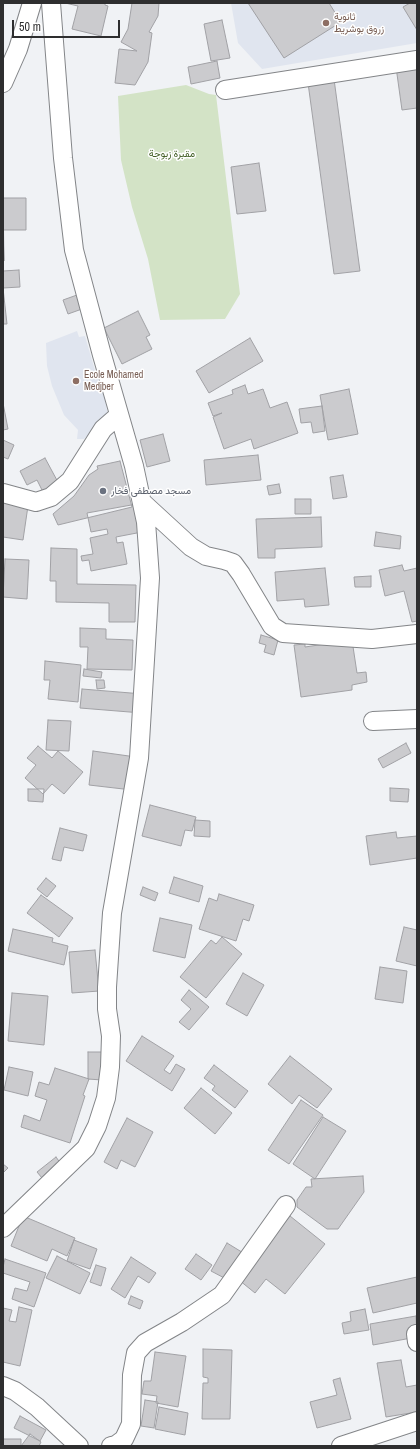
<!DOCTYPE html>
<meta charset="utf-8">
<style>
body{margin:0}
#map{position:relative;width:420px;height:1449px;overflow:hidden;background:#f0f2f5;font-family:"Archivo Narrow",sans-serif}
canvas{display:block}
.frame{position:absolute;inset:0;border:4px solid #2e2e2f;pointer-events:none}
.scale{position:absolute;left:12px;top:20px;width:108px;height:18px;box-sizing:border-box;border:2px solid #2e2e2f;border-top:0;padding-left:5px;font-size:12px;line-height:14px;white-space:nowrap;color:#2e2e2f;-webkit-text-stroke:3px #fff;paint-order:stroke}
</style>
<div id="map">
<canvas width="420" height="1449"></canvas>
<div class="frame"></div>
<div class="scale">50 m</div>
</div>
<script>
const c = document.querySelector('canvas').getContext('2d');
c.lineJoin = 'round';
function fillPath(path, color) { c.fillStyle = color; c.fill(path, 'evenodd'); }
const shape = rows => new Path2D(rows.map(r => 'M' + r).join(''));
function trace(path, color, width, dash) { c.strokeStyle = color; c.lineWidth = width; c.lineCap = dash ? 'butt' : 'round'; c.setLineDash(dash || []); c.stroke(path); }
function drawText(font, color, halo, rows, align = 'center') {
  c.font = font + ' "Archivo Narrow",Vazirmatn,sans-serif'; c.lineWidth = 3; c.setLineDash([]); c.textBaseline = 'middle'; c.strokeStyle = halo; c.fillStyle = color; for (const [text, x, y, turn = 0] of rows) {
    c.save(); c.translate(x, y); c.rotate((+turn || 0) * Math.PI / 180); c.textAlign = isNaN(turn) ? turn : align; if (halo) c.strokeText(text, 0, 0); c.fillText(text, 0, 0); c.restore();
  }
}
fillPath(shape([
 [231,3,417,3,417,43,262,69,238,43],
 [77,331,79,337,85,336,96,374,101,376,108,416,84,439,77,439,78,430,64,415,52,386,47,366,46,343]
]), '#e0e5ef');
fillPath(shape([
 [186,85,209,94,216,95,240,294,225,319,160,320,148,259,132,207,121,160,118,96]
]), '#d3e3c6');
const building = shape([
 [65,3,105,3,105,5,108,6,101,36,72,29,78,6,65,3],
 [132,3,159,3,158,16,149,32,152,33,148,62,135,85,115,83,119,49,137,51,121,42,128,29,132,3],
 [248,3,329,3,341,22,284,58,248,3],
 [410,3,417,3,417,30,403,7,410,3],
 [222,20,230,58,211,61,204,24,222,20],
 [217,61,220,78,191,84,188,67,217,61],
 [417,64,417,108,402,110,396,67,417,64],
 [334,79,360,271,334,274,308,83,334,79],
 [259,163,266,211,237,214,231,167,259,163],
 [3,198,26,198,26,230,3,230,4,261,3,198],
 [19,270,20,287,3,288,7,324,3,324,3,271,19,270],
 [77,295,82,309,68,314,63,300,77,295],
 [138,311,150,335,146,337,152,349,122,364,104,328,138,311],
 [250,338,263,361,209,393,196,371,250,338],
 [245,385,248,394,263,389,270,408,287,402,298,433,254,449,251,439,224,449,213,417,222,413,213,416,208,403,233,394,232,390,245,385],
 [349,389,358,434,328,440,320,395,349,389],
 [3,403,8,429,3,430,3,403],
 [322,406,325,431,313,433,311,422,301,423,299,409,322,406],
 [163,434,170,461,147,467,140,440,163,434],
 [3,440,14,445,8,459,3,457,3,440],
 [258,455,261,480,206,485,204,460,258,455],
 [45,458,59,484,43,492,37,480,27,485,20,471,45,458],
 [120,461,132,507,58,525,53,514,74,496,89,475,98,469,97,466,120,461],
 [343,475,347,497,333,499,330,477,343,475],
 [279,484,281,493,269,495,267,486,279,484],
 [3,495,29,499,23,540,3,537,3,495],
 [295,499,311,499,311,514,295,514,295,499],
 [137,504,142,532,116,537,117,543,123,542,127,564,91,571,89,560,82,561,81,556,93,554,90,538,108,534,107,529,91,532,87,513,137,504],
 [321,517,322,547,275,549,275,558,258,558,256,519,321,517],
 [376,532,401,536,400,549,374,546,376,532],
 [51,548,77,549,77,584,136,585,135,622,109,622,109,603,56,602,56,581,50,581,51,548],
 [5,559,29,560,27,599,3,597,5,559],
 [402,565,404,571,417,568,417,621,412,622,404,591,385,596,379,570,402,565],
 [325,568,329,605,305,607,304,599,277,601,275,572,325,568],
 [371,576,371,587,355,587,354,577,371,576],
 [80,628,106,629,106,639,133,640,132,670,87,669,88,647,80,647,80,628],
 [261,635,278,640,274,655,264,652,266,645,259,643,261,635],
 [352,640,357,673,366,672,367,682,352,685,352,690,301,697,294,645,305,644,305,647,352,640],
 [45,661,81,665,78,702,48,699,50,680,44,680,45,661],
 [84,669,102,672,101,678,83,676,84,669],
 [96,680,104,680,105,688,97,689,96,680],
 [82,689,143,694,142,713,80,708,82,689],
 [48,720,71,721,69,751,46,750,48,720],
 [406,743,411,753,383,768,378,759,406,743],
 [38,746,52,758,58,751,83,772,64,794,52,784,43,794,25,778,36,765,27,758,38,746],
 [93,751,136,757,132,790,89,785,93,751],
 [390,788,409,789,408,802,390,801,390,788],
 [28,789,44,789,43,802,28,801,28,789],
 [150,805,196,817,192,831,185,830,181,846,142,836,150,805],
 [195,820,210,821,210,837,194,836,195,820],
 [60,828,87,835,83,851,64,847,61,861,52,859,60,828],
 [396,832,397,838,417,836,417,858,370,865,366,836,396,832],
 [174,877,203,886,199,902,169,893,174,877],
 [46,878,56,886,47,897,37,889,46,878],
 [143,887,158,893,155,901,140,895,143,887],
 [219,894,254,905,249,921,243,919,236,941,199,929,209,898,217,901,219,894],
 [41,895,73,918,59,937,27,913,41,895],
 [160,918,192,925,185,958,153,951,160,918],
 [404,927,417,930,417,966,396,961,404,927],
 [13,929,53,938,52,942,68,946,64,965,8,951,13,929],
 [222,937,242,954,206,998,180,977,211,940,216,944,222,937],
 [95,950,99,991,72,993,69,952,95,950],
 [380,967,407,971,403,1003,375,999,380,967],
 [243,973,264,985,247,1016,226,1004,243,973],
 [189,990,209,1007,189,1030,179,1022,191,1009,181,1000,189,990],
 [12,993,48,996,44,1045,8,1041,12,993],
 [142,1036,174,1056,164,1070,170,1074,176,1064,185,1069,172,1091,126,1061,142,1036],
 [88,1052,102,1052,102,1080,88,1079,88,1052],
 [290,1056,332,1089,317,1108,299,1095,292,1104,268,1084,290,1056],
 [214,1065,248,1091,235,1108,212,1090,215,1086,204,1078,214,1065],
 [9,1067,33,1072,28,1096,4,1090,9,1067],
 [55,1068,89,1079,83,1095,85,1096,70,1143,21,1127,24,1115,40,1121,47,1100,35,1096,39,1082,49,1085,55,1068],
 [201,1088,232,1113,215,1134,184,1108,201,1088],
 [301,1100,323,1115,289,1164,268,1150,301,1100],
 [323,1117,346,1131,315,1179,293,1164,323,1117],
 [127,1118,153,1132,135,1167,121,1160,117,1169,104,1162,127,1118],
 [56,1157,61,1164,42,1178,37,1172,56,1157],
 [3,1164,8,1168,3,1173,3,1164],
 [363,1176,364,1192,338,1229,327,1229,297,1207,297,1200,306,1187,312,1187,311,1179,363,1176],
 [23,1216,75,1238,67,1256,52,1249,47,1261,11,1246,23,1216],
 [290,1216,325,1244,285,1294,266,1279,255,1293,239,1280,290,1216],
 [74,1240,97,1249,90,1269,67,1261,74,1240],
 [227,1243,245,1254,230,1281,211,1271,227,1243],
 [196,1254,212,1265,201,1280,185,1269,196,1254],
 [57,1256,90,1273,80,1294,46,1278,57,1256],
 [131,1257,156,1273,149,1283,138,1276,125,1298,111,1289,131,1257],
 [5,1259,46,1273,34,1307,12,1299,15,1288,27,1291,30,1282,3,1273,3,1267,5,1259],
 [96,1265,106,1268,101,1286,90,1282,96,1265],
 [417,1277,417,1303,373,1313,367,1288,417,1277],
 [131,1296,143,1301,140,1309,128,1304,131,1296],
 [19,1307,32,1310,20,1366,3,1362,3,1308,12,1310,9,1321,16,1322,19,1307],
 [365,1309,369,1330,344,1334,342,1323,351,1321,350,1312,365,1309],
 [416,1316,417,1337,373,1345,370,1324,416,1316],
 [203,1349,232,1350,230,1419,202,1419,203,1383,208,1383,208,1378,203,1377,203,1349],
 [155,1352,186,1356,178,1407,156,1403,157,1396,142,1394,144,1381,151,1381,155,1352],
 [401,1360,406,1387,417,1385,417,1412,386,1417,377,1363,401,1360],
 [340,1378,351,1419,317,1428,310,1402,337,1395,333,1380,340,1378],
 [145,1400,158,1402,154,1428,141,1426,145,1400],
 [159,1407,188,1413,185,1435,155,1429,159,1407],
 [20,1416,46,1430,40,1441,14,1428,20,1416],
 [30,1434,41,1442,39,1446,21,1446,30,1434],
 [3,1439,21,1439,21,1446,3,1446,3,1439]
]);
fillPath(building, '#cbcbce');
trace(building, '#a1a1a5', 1);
const minor = shape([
 [3,83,18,49,32,3],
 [225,90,417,60],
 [3,493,36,502,51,497,70,481,103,429,119,415],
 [142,502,191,547,206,556,224,560,233,563,241,574,272,626,283,633,372,639,417,634],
 [373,721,417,719],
 [3,1228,86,1148,97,1126,106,1098,110,1067,111,1036,107,1009,107,987,112,913,139,758,150,578,146,522,134,466,102,355,74,250,63,158,51,3],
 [416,1334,417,1342],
 [3,1386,15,1391,37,1407,79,1446],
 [111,1446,116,1445,124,1439,131,1424,132,1375,136,1353,145,1343,182,1322,222,1295,286,1205],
 [341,1446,417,1421]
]);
trace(minor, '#838588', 20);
trace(minor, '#fff', 18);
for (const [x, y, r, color] of [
 [326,23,4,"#8d6e63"],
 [76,381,4,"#8d6e63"],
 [103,491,4,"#6b7280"]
]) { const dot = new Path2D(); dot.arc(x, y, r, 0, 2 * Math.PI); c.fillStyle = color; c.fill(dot); trace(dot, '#fff', 1.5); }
drawText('10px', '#785e54', '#fff', [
 ["ثانوية",334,17],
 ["زروق بوشريط",334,29],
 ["Ecole Mohamed",84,375],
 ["Medjber",84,387]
], 'left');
drawText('10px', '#436027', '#fff', [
 ["مقبرة زبوجة",172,154]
]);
drawText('10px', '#5b616d', '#fff', [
 ["مسجد مصطفى فخار",111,491]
], 'left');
</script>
